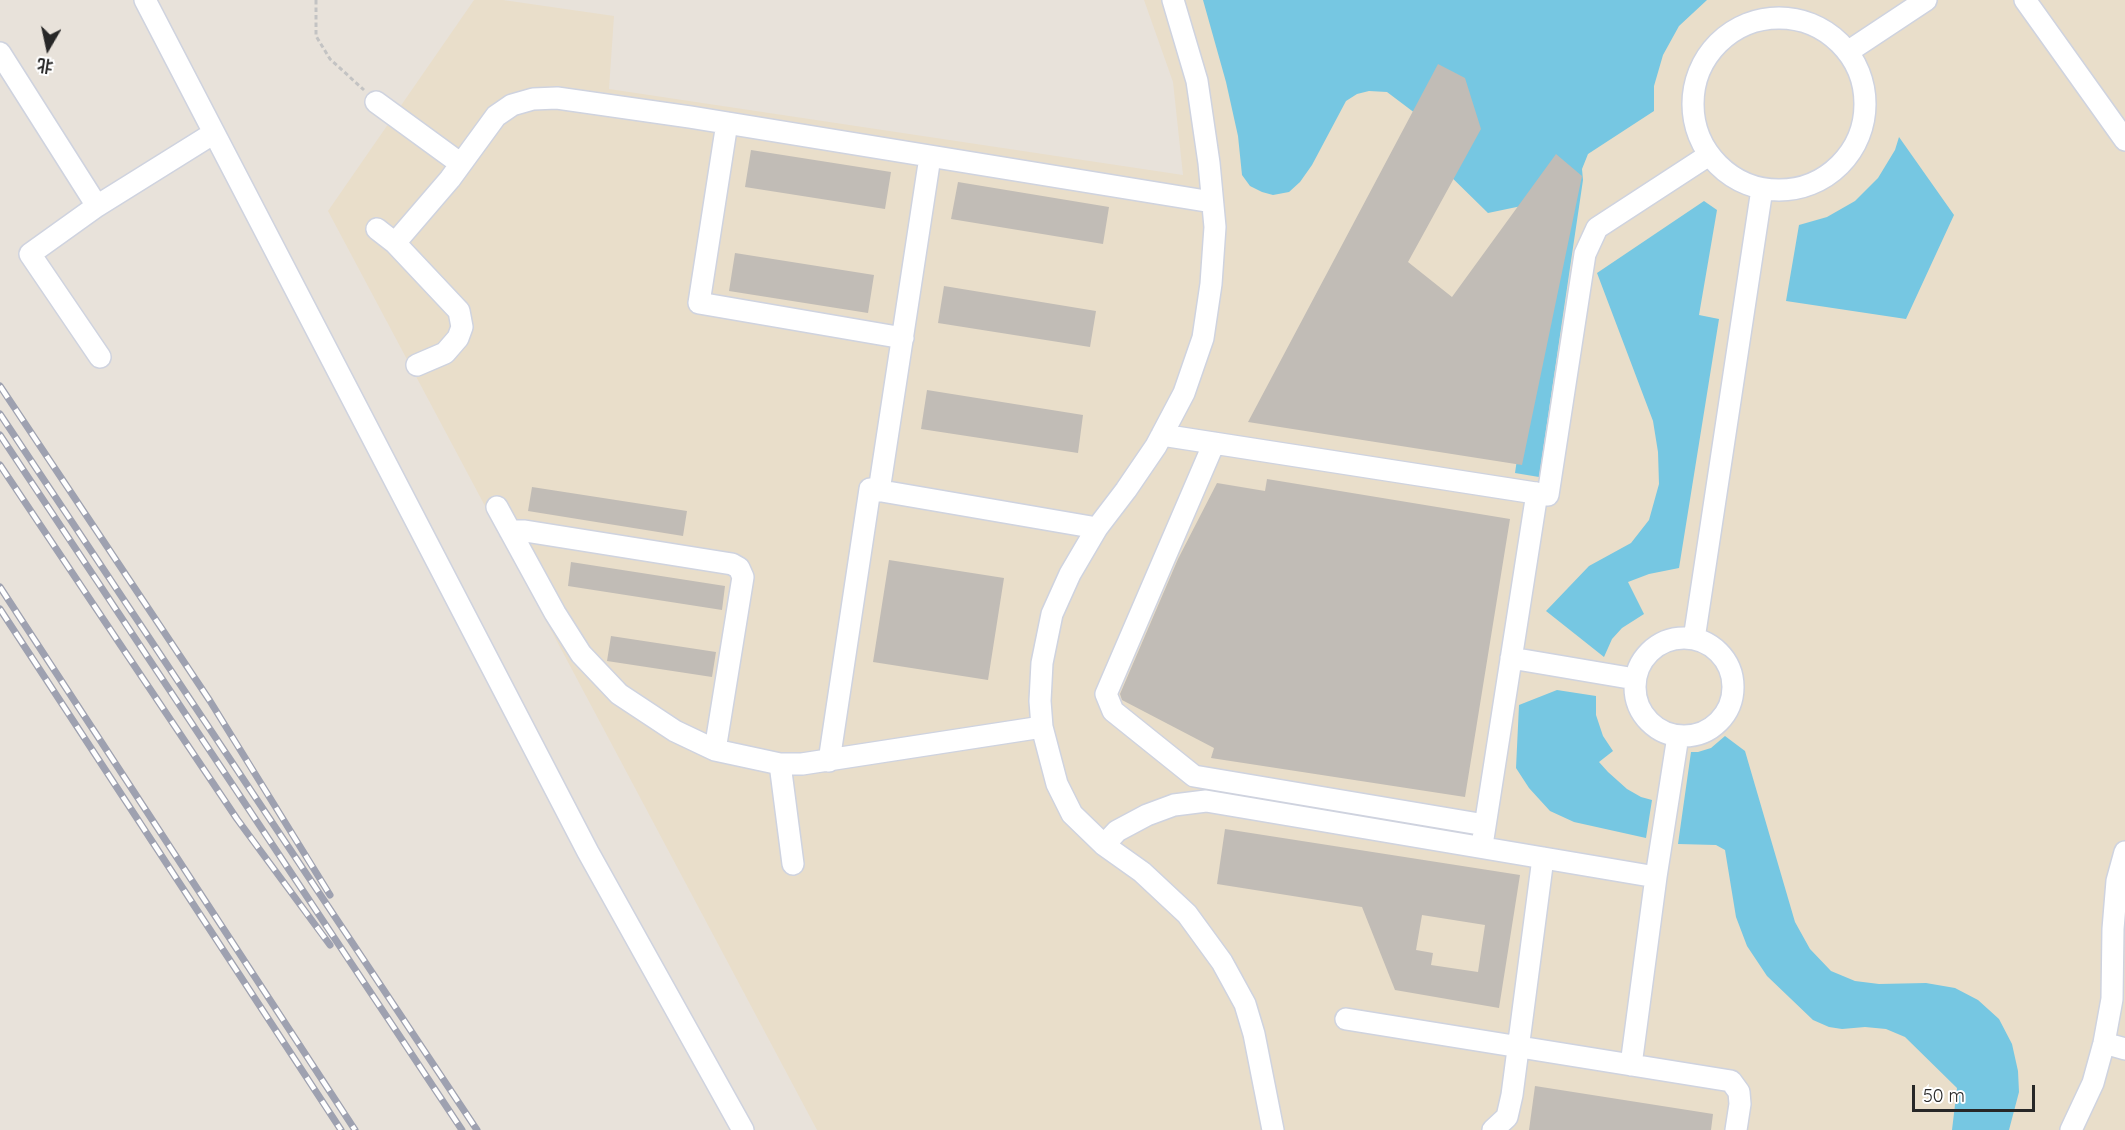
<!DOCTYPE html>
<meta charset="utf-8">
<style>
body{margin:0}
#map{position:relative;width:2125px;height:1130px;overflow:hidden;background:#e8e2da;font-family:Quicksand,"Noto Sans SC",sans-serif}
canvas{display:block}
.north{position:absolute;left:18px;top:18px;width:60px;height:60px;-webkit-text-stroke:4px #fff;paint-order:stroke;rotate:189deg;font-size:16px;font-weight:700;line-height:24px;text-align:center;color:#272727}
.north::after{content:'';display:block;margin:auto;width:21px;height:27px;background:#272727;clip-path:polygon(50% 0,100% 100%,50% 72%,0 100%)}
.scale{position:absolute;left:1912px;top:1085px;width:123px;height:27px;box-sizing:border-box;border:3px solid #272727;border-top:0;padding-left:8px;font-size:18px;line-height:21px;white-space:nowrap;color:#272727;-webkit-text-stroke:4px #fff;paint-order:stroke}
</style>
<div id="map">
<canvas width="2125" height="1130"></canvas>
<div class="north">北</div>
<div class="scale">50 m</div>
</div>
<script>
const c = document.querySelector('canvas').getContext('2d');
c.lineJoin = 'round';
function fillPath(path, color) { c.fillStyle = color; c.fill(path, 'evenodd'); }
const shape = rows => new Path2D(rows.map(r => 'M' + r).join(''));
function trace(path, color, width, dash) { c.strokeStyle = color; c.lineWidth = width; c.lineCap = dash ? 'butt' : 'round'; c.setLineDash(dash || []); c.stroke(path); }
fillPath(shape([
 [474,0,503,0,614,16,609,89,1183,175,1173,82,1144,0,2125,0,2125,1130,817,1130,328,211]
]), '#e9deca');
fillPath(shape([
 [1203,0,1707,0,1679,26,1663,55,1654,86,1654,111,1588,154,1582,169,1583,180,1539,477,1515,473,1555,199,1488,213,1438,164,1448,138,1387,92,1369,91,1357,94,1346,101,1312,165,1300,182,1289,192,1273,195,1262,192,1250,186,1242,175,1238,136,1226,82],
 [1899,137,1954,215,1906,319,1786,301,1799,225,1827,217,1855,201,1878,178,1895,150],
 [1704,201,1717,210,1699,315,1719,319,1679,568,1649,574,1628,582,1644,614,1622,628,1612,639,1604,657,1546,611,1589,566,1631,543,1649,520,1659,484,1658,452,1653,421,1597,273],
 [1557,690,1596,696,1596,715,1603,736,1613,751,1599,762,1608,772,1627,789,1641,797,1652,800,1646,838,1574,822,1550,811,1529,788,1516,768,1519,705],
 [1725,736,1745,751,1795,922,1810,949,1831,971,1855,981,1879,984,1926,983,1955,988,1978,1000,1999,1019,2012,1044,2018,1071,2019,1092,2009,1130,1952,1130,1957,1088,1905,1037,1886,1029,1865,1027,1842,1029,1829,1027,1813,1020,1767,976,1747,946,1736,917,1725,850,1716,845,1678,844,1691,752,1698,752,1711,748]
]), '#76c7e2');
fillPath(shape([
 [1438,64,1465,78,1481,129,1408,262,1452,297,1556,154,1582,176,1522,465,1248,422],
 [751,150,891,172,885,209,745,187],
 [958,182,1109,207,1103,244,951,219],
 [735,253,874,275,868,313,729,291],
 [944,286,1096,311,1090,347,938,323],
 [927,390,1083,415,1078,453,921,429],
 [1267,479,1510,519,1465,797,1211,758,1214,748,1122,700,1120,694,1178,559,1217,483,1265,491],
 [532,487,687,511,683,536,528,511],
 [889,560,1004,578,988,680,873,662],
 [571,562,725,586,722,610,568,586],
 [611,636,716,652,712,677,607,661],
 [1225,829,1520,875,1499,1008,1395,990,1362,907,1217,884],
 [1422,915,1485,925,1478,972,1431,965,1433,953,1416,950],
 [1535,1086,1713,1114,1711,1130,1529,1130]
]), '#c1bcb6');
const minor = shape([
 [145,0,588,852,743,1130],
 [1173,0,1197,81,1209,163,1215,227,1211,284,1203,338,1184,393,1156,446,1126,490,1097,528,1070,574,1052,614,1042,663,1040,701,1042,727,1057,784,1072,814,1104,845,1142,872,1187,914,1222,962,1245,1004,1254,1034,1273,1130],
 [2025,0,2125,140],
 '1693 104a86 86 0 1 1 172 0a86 86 0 1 1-172 0Z',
 [1849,51,1926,0],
 [0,53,97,206,214,133],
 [376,102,461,164],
 [727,123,699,303,903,338],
 [97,206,30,254,100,357],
 [377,229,395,243,459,311,462,327,458,338,445,353,417,365],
 [395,243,450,179,496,116,512,105,533,99,557,98,690,117,1212,202],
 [1162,435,1548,495,1585,254,1597,228,1709,155],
 [1214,443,1106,694,1113,711,1194,776,1485,825],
 [879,491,930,157],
 [497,507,555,613,581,654,619,694,675,731,715,750,780,764,802,764,1042,727],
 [510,531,525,531,732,564,739,568,743,577,715,750],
 '1635 687a49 49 0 1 1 98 0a49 49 0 1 1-98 0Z',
 [1694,639,1762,189],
 [1511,658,1635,679],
 [829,761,870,489,1097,528],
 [780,764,793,864],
 [1483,839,1537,493],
 [1104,845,1117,831,1147,815,1174,805,1206,801,1656,877],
 [1346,1019,1731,1081,1739,1092,1740,1104,1736,1130],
 [2104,1043,2125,1049],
 [1631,1065,1656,877,1678,736],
 [1493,1130,1507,1117,1512,1095,1543,858],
 [2071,1130,2093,1083,2104,1043,2112,999,2113,929,2117,881,2125,852]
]);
trace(minor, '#cfd3df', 24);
trace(shape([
 [316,0,316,36,330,59,364,90]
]), '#c3c3c3', 3, [4.5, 3]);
trace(minor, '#fff', 21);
const rail = shape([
 [0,386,210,701,330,895],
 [0,414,477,1130],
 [0,435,462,1130],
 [0,465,237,819,330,945],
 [0,587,355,1130],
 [0,609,341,1130]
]);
trace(rail, '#9ea1b0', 7);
trace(rail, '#fff', 4.5, [14]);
</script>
